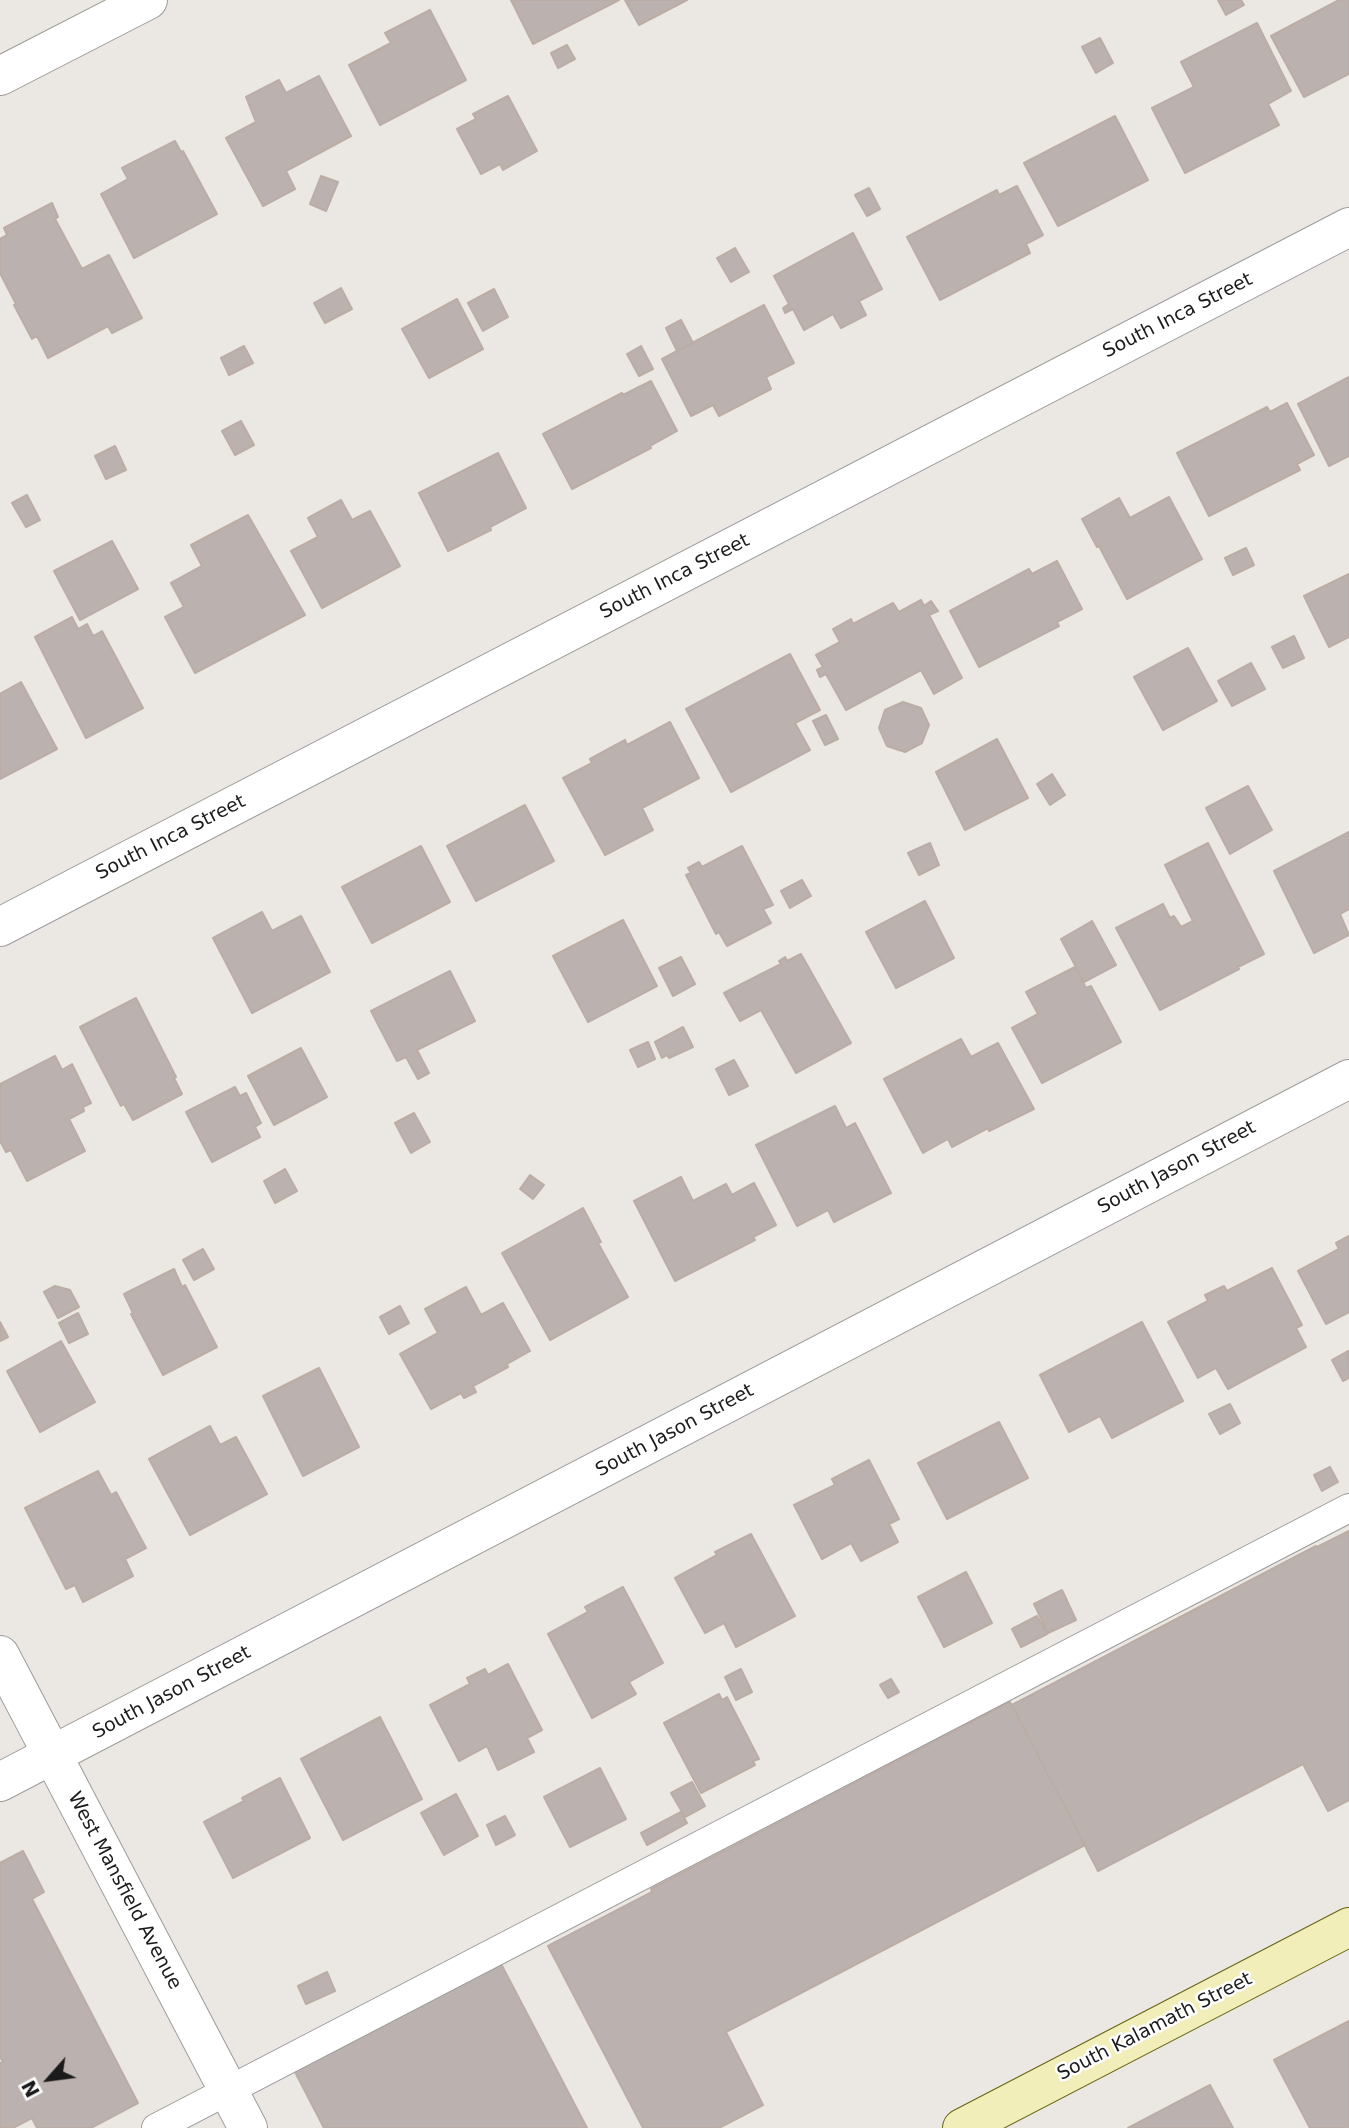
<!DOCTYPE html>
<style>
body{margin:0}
#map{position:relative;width:1349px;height:2128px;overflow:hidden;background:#ebe7e2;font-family:"DejaVu Sans",sans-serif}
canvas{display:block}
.north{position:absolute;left:14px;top:2044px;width:70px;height:70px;-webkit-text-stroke:5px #fff;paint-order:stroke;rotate:242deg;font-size:19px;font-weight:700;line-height:28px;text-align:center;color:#1b1b1b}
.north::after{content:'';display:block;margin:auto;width:24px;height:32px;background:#1b1b1b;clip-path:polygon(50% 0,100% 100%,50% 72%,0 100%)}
</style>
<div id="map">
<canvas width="1349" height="2128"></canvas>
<div class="north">N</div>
</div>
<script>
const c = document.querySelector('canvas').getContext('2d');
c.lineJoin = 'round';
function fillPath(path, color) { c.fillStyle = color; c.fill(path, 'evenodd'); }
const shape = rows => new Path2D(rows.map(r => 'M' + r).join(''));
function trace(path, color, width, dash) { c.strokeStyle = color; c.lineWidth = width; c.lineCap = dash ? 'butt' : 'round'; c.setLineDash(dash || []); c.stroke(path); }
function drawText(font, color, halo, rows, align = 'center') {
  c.font = font + ' "DejaVu Sans",sans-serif'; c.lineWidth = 5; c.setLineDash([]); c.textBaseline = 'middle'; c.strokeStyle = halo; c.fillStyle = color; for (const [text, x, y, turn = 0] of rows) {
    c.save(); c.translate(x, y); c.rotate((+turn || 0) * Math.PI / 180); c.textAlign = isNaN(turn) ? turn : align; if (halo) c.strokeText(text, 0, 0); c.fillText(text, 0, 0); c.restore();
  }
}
const building = shape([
 [511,0,619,0,533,44,511,0],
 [625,0,687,0,639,25,625,0],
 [1218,0,1241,0,1244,5,1226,15,1218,0],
 [1339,0,1349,0,1349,74,1304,97,1271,36,1339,0],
 [430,10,466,80,380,125,349,65,391,43,385,33,430,10],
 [1257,23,1291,91,1268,104,1279,125,1185,173,1152,108,1194,87,1181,62,1257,23],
 [1100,38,1113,63,1096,73,1082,47,1100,38],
 [567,45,575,59,558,68,551,53,567,45],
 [319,76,351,136,286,171,295,189,263,206,226,138,256,122,246,97,279,80,286,93,319,76],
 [508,96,537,151,503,170,500,164,481,174,457,129,476,119,473,114,508,96],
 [1115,116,1148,180,1058,226,1024,163,1115,116],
 [175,141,181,152,183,151,217,214,134,258,101,194,128,179,122,168,175,141],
 [321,176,338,182,326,211,310,204,321,176],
 [1017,186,1043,235,1026,244,1030,253,940,300,907,237,997,190,999,195,1017,186],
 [869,188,880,209,867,216,855,195,869,188],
 [52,203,58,217,55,219,82,269,109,255,142,318,112,333,108,326,48,358,37,336,32,339,14,305,16,304,0,273,0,239,7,235,4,228,52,203],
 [853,233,882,289,859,301,866,315,841,328,833,314,804,330,793,309,785,313,783,308,789,304,774,276,853,233],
 [735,248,749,272,731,282,717,258,735,248],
 [341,288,352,309,325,323,314,303,341,288],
 [494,289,508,317,483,331,468,303,494,289],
 [457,299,483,349,429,378,402,329,457,299],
 [764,305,794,363,766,377,771,389,719,416,713,405,691,416,662,359,764,305],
 [681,320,693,343,677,351,666,328,681,320],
 [244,346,253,363,229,375,221,358,244,346],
 [641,346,653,369,639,376,627,354,641,346],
 [1349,377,1349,456,1329,466,1298,404,1349,377],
 [651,381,677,431,650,446,651,448,572,489,543,434,622,393,623,395,651,381],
 [1287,403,1314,455,1297,464,1300,470,1209,516,1177,453,1267,407,1270,412,1287,403],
 [241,421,254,445,235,455,222,431,241,421],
 [115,446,126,470,106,479,95,456,115,446],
 [498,453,526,508,490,527,491,530,448,551,419,493,498,453],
 [27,495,40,520,26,527,12,503,27,495],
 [1169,497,1202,559,1127,599,1099,546,1097,547,1082,519,1119,498,1130,518,1169,497],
 [341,500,352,520,370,511,400,566,322,608,291,551,318,537,308,518,341,500],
 [248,515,305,615,195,673,165,617,184,607,171,583,202,566,191,545,248,515],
 [112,541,138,589,80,620,54,571,112,541],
 [1246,548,1254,565,1233,575,1225,558,1246,548],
 [1057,561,1082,609,1057,622,1059,626,979,667,950,611,1029,569,1032,574,1057,561],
 [1349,574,1349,637,1329,647,1304,596,1349,574],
 [921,600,924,606,931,601,938,611,929,615,962,678,934,694,921,670,846,710,826,674,820,677,817,670,823,667,816,655,840,642,833,629,851,619,853,624,893,603,899,612,921,600],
 [72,617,78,629,87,624,93,636,102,631,143,708,86,738,35,637,72,617],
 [1294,636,1304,658,1283,668,1272,647,1294,636],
 [1188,648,1217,701,1163,730,1134,677,1188,648],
 [790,654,820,710,795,723,810,750,731,792,686,709,790,654],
 [1251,663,1265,689,1232,706,1218,681,1251,663],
 [21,682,57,749,0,779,0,694,21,682],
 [903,702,921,708,929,725,922,743,905,752,887,746,879,728,885,710,903,702],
 [826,715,838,739,825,745,813,721,826,715],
 [670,722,699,778,642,808,653,830,605,855,563,778,592,763,590,759,625,740,627,745,670,722],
 [997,739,1028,798,965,830,936,772,997,739],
 [1052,774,1065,795,1050,805,1037,784,1052,774],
 [1248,786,1272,830,1230,854,1206,808,1248,786],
 [525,805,554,861,476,901,447,846,525,805],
 [1349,832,1349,909,1340,914,1349,935,1314,953,1274,871,1349,832],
 [930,843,939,865,919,875,908,853,930,843],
 [1208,843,1264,954,1238,967,1239,969,1160,1010,1116,928,1163,904,1170,918,1174,916,1181,927,1193,921,1165,865,1208,843],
 [421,846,450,902,372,943,342,887,421,846],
 [742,846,773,905,763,909,771,923,727,946,719,932,716,934,686,875,691,873,688,868,699,862,702,867,742,846],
 [802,880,811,896,790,908,781,891,802,880],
 [925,901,954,958,896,988,866,932,925,901],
 [262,912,272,931,301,916,330,972,252,1013,213,938,262,912],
 [623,920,657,986,588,1022,553,956,623,920],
 [1092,921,1116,965,1084,982,1061,939,1092,921],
 [801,954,851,1043,796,1073,761,1010,740,1021,724,993,781,964,779,961,785,957,787,961,801,954],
 [681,957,695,984,673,996,659,968,681,957],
 [1075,967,1086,988,1091,986,1121,1042,1042,1083,1012,1028,1038,1014,1026,992,1075,967],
 [450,971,475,1021,417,1050,429,1073,418,1079,406,1057,397,1061,371,1011,450,971],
 [136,998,176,1077,174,1078,182,1094,133,1120,124,1104,121,1106,80,1027,136,998],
 [683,1027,693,1047,669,1058,667,1055,662,1058,655,1042,683,1027],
 [961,1039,971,1057,998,1043,1034,1109,989,1131,988,1128,952,1147,948,1139,923,1153,884,1079,961,1039],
 [648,1042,655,1059,638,1067,630,1050,648,1042],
 [301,1048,327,1097,274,1125,248,1076,301,1048],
 [55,1056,62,1070,72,1064,91,1103,83,1107,84,1111,69,1119,85,1151,27,1181,11,1150,6,1152,0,1141,0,1084,55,1056],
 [734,1060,748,1086,729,1095,716,1069,734,1060],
 [235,1087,240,1096,246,1093,261,1123,255,1127,260,1137,212,1162,186,1112,235,1087],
 [835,1106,846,1128,855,1123,891,1193,834,1222,828,1210,797,1226,756,1145,835,1106],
 [414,1113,430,1142,411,1153,395,1123,414,1113],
 [285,1169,297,1191,275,1203,264,1181,285,1169],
 [530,1175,544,1185,533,1199,520,1189,530,1175],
 [681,1177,693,1201,726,1184,732,1195,754,1183,776,1225,753,1237,755,1240,675,1281,634,1201,681,1177],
 [583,1208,601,1242,598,1243,628,1297,550,1340,502,1253,583,1208],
 [1349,1236,1349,1312,1326,1324,1298,1271,1339,1249,1336,1243,1349,1236],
 [203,1249,214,1269,194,1280,183,1260,203,1249],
 [1272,1268,1302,1325,1296,1328,1306,1347,1228,1389,1216,1368,1198,1378,1168,1322,1208,1301,1205,1295,1224,1286,1227,1291,1272,1268],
 [174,1269,182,1287,185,1285,217,1347,163,1375,131,1314,133,1313,124,1294,174,1269],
 [55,1286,70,1290,79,1307,58,1318,44,1292,55,1286],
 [466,1287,481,1315,503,1303,530,1351,507,1364,508,1367,473,1386,476,1392,464,1398,461,1393,431,1409,400,1354,438,1333,425,1309,466,1287],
 [400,1306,409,1323,389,1334,380,1317,400,1306],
 [78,1313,88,1334,69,1343,59,1323,78,1313],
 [0,1322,8,1337,0,1341,0,1322],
 [1142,1322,1183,1401,1112,1438,1100,1416,1069,1432,1040,1375,1142,1322],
 [61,1341,95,1402,40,1432,7,1371,61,1341],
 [1348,1351,1349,1378,1343,1381,1332,1360,1348,1351],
 [319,1368,359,1447,303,1476,263,1396,319,1368],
 [1230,1404,1240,1423,1220,1434,1209,1414,1230,1404],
 [999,1422,1028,1478,947,1519,918,1463,999,1422],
 [210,1426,220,1445,236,1437,267,1494,190,1535,149,1459,210,1426],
 [869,1460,899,1519,889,1524,898,1542,861,1561,851,1543,822,1559,794,1505,835,1485,832,1479,869,1460],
 [1330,1467,1338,1482,1322,1491,1314,1475,1330,1467],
 [98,1471,111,1495,116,1492,146,1548,125,1559,133,1576,83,1602,75,1585,66,1589,25,1508,98,1471],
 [1349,1531,1349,1800,1328,1811,1303,1764,1098,1871,1012,1705,1316,1546,1317,1547,1349,1531],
 [751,1534,795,1616,736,1647,724,1623,705,1633,675,1578,717,1555,715,1552,751,1534],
 [966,1572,992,1623,944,1647,918,1597,966,1572],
 [623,1587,663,1663,629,1682,636,1694,592,1718,548,1634,588,1612,585,1607,623,1587],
 [1062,1590,1076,1620,1048,1633,1034,1604,1062,1590],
 [1037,1616,1047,1634,1021,1647,1012,1629,1037,1616],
 [508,1664,542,1730,527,1738,534,1752,498,1770,487,1746,459,1761,430,1705,470,1684,467,1678,485,1669,488,1675,508,1664],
 [741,1669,752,1692,736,1700,725,1677,741,1669],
 [891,1679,899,1692,888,1698,880,1685,891,1679],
 [719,1694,722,1700,727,1697,759,1759,753,1761,755,1765,701,1793,664,1723,719,1694],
 [1010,1702,1085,1845,726,2032,763,2105,719,2128,643,2128,548,1946,652,1892,651,1889,1010,1702],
 [380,1717,422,1799,343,1840,301,1759,380,1717],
 [600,1768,626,1819,570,1847,544,1797,600,1768],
 [280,1778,310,1838,233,1878,204,1822,244,1801,242,1798,280,1778],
 [692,1782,705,1806,685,1817,671,1793,692,1782],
 [456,1794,478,1836,444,1855,421,1813,456,1794],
 [681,1812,687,1823,647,1845,641,1833,681,1812],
 [505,1816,515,1835,496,1845,487,1825,505,1816],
 [23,1851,44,1892,32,1899,138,2103,91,2128,37,2128,32,2118,13,2128,0,2128,0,2063,3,2062,0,2057,0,1863,23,1851],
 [500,1962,587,2128,324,2128,294,2070,500,1962],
 [327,1972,335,1991,306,2004,298,1986,327,1972],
 [1349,2021,1349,2128,1310,2128,1274,2060,1349,2021],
 [1210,2085,1233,2128,1128,2128,1210,2085]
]);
fillPath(building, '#bbb2af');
trace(building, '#bbada6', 2);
const lane = shape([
 [156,2128,1349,1508]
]);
const street = shape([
 [0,76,148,0],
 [0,927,1349,227],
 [0,1655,248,2128],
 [0,1782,1349,1079]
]);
const secondary = shape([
 [962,2128,1349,1927]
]);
trace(lane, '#9c9c9c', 30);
trace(street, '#9c9c9c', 40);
trace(secondary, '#646410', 40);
trace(lane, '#fff', 28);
trace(street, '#fff', 38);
trace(secondary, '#f1eeba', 38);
drawText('19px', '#1b1b1b', '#fff', [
 ["South Inca Street",1178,316,-27],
 ["South Inca Street",675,577,-27],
 ["South Inca Street",171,838,-27],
 ["South Jason Street",1177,1168,-28],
 ["South Jason Street",675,1431,-28],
 ["South Jason Street",172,1693,-28],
 ["West Mansfield Avenue",124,1891,62],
 ["South Kalamath Street",1155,2027,-27]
]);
</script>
